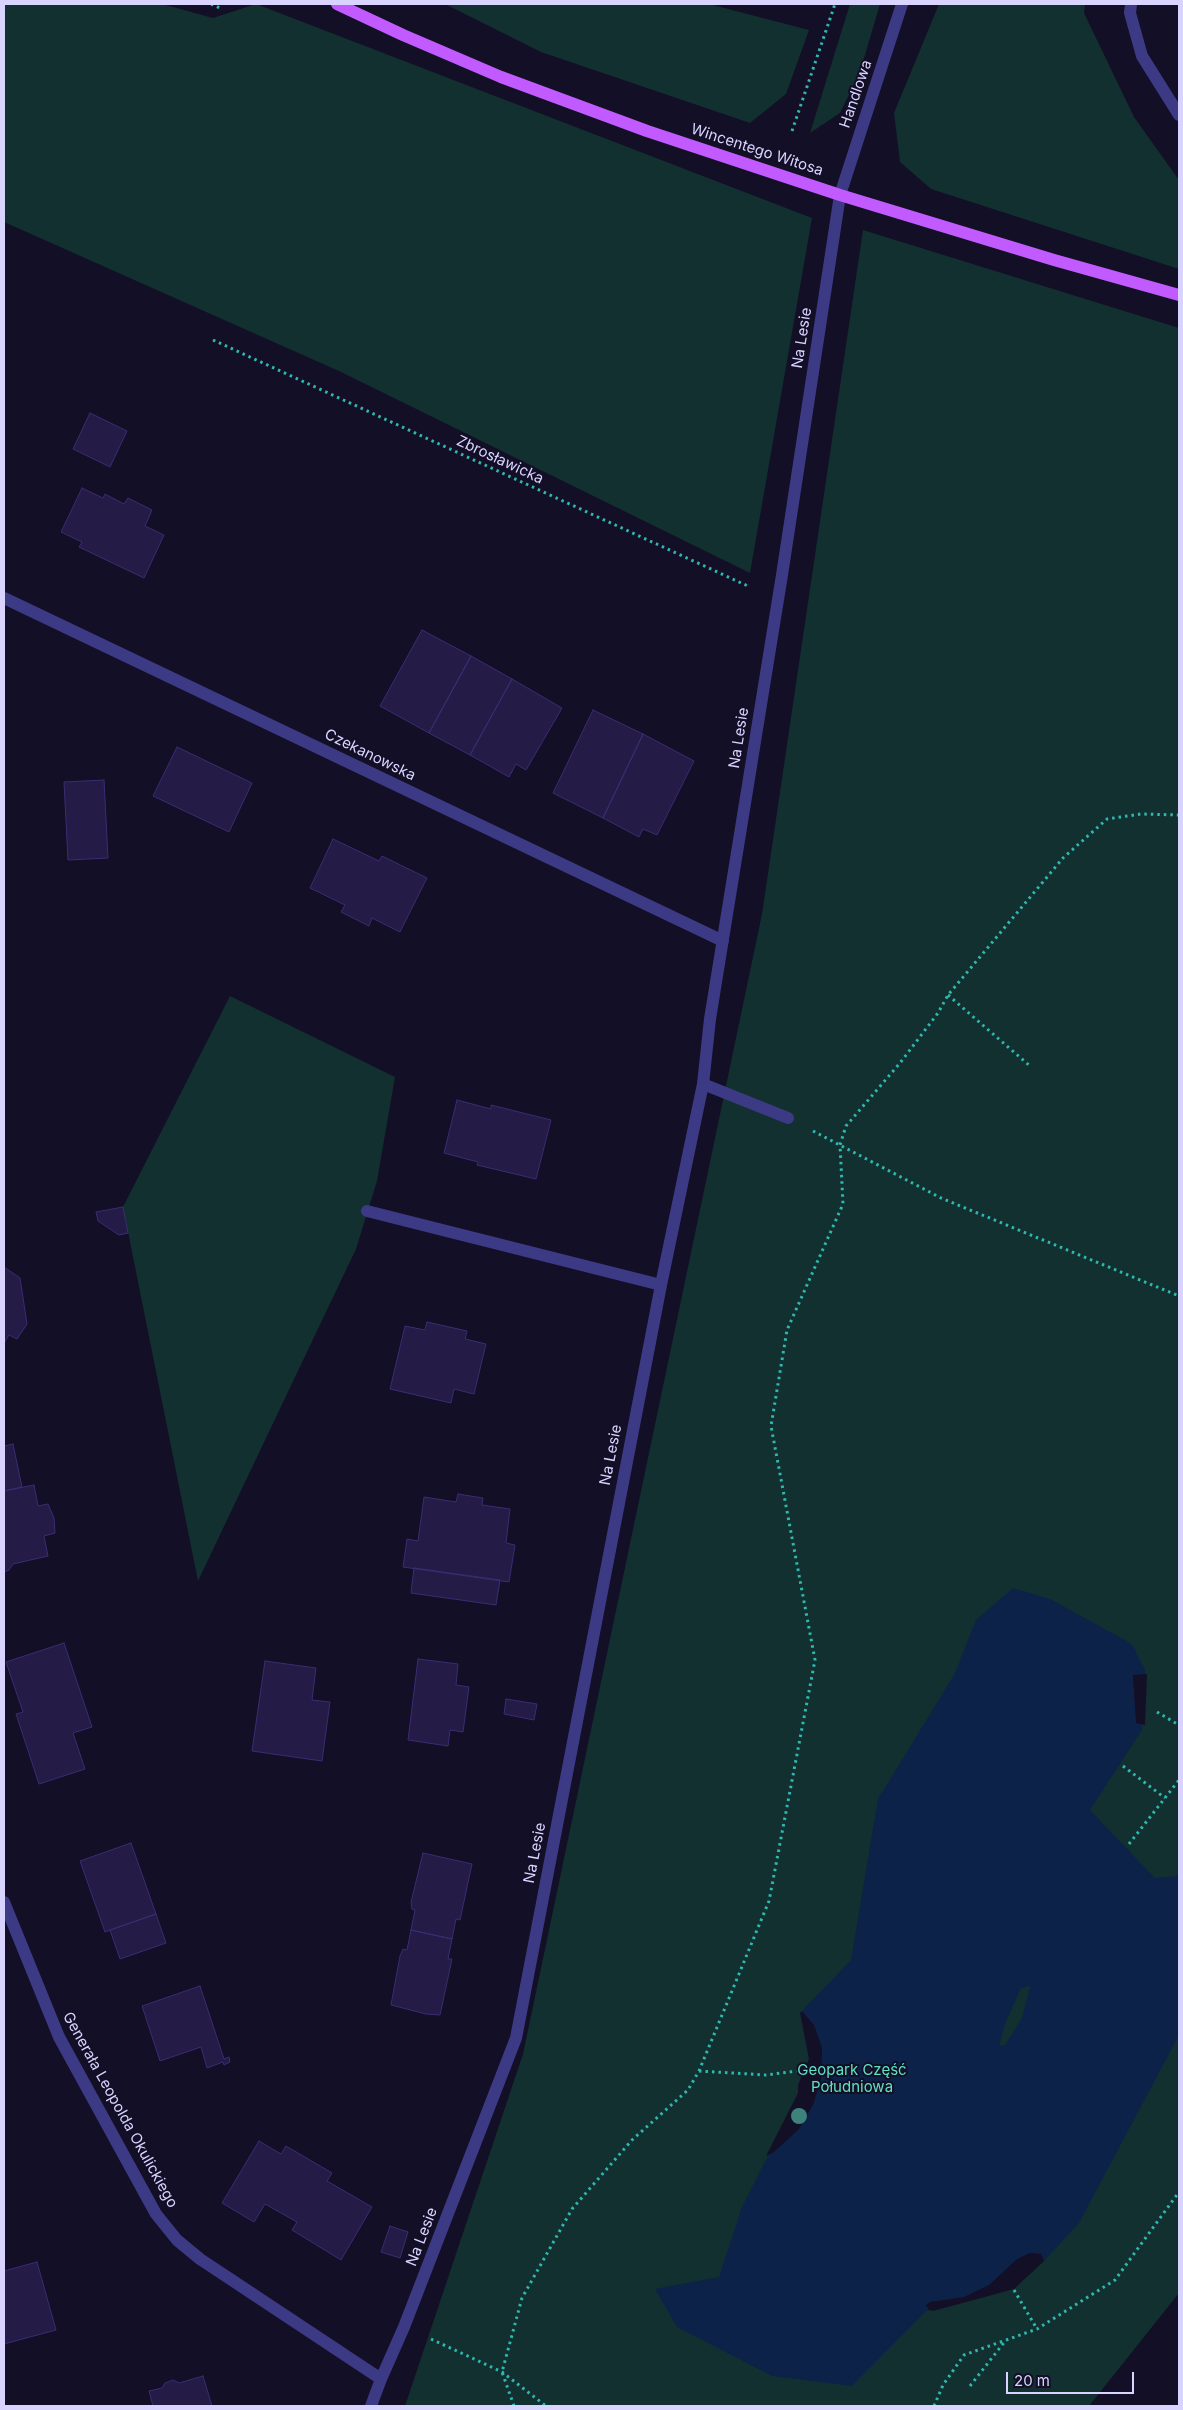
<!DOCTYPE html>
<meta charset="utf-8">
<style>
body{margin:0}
#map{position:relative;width:1183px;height:2410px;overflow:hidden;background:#130f26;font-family:Inter,sans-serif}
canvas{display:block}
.frame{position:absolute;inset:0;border:5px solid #d9d4ff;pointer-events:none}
.scale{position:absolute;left:1006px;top:2372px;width:128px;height:22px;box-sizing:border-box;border:2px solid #d9d4ff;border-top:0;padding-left:6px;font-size:15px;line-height:18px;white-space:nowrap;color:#d9d4ff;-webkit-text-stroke:4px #130f26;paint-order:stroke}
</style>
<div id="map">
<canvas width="1183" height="2410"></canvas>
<div class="frame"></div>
<div class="scale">20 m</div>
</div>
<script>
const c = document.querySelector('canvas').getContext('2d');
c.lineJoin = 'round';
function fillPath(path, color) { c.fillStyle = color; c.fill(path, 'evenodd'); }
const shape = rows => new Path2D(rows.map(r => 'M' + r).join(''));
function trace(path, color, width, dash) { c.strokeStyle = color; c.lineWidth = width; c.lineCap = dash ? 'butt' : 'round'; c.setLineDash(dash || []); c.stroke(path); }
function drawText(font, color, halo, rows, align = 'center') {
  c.font = font + ' Inter,sans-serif'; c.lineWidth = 4; c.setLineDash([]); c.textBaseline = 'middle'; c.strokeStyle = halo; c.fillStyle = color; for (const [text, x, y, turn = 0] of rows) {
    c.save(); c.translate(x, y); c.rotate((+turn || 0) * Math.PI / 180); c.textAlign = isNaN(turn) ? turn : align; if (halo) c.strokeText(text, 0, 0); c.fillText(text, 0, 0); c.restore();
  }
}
fillPath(shape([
 [4,4,162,4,213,18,256,4,812,218,750,573,341,372,4,222],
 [445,4,709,4,809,30,786,94,750,123,541,52],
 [850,4,880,4,860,72,840,113,810,133],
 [939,4,1085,4,1084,13,1134,117,1179,180,1179,269,931,189,900,162,894,113],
 [863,230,1179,328,1179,2293,1089,2406,405,2406,523,2054,762,914],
 [230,996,395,1077,377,1181,356,1249,198,1581,123,1207]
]), '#12302f');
fillPath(shape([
 [1013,1588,1050,1599,1132,1644,1145,1670,1142,1730,1090,1810,1155,1878,1176,1876,1179,1873,1179,2035,1079,2223,1043,2262,1013,2287,926,2311,852,2386,772,2376,677,2327,655,2289,719,2277,742,2207,800,2093,811,2059,802,2011,851,1960,878,1799,955,1673,976,1620],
 [1030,1986,1022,2018,1005,2045,999,2046,1005,2024,1021,1988]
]), '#0c2248');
fillPath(shape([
 [1147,1674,1145,1725,1136,1723,1133,1675],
 [802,2011,814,2025,822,2048,821,2079,813,2105,799,2129,774,2152,766,2156,798,2093,798,2085,809,2059,800,2013],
 [1030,2253,1041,2254,1044,2261,1014,2289,933,2311,929,2310,926,2305,930,2302,964,2297,989,2285,1017,2259]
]), '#130f26');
const building = shape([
 [90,413,127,431,110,467,73,449,90,413],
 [82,488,103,498,105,494,124,504,128,498,152,510,145,526,164,535,144,578,79,547,82,542,61,532,82,488],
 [422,630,471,656,429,733,380,706,422,630],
 [471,656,512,679,470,755,429,733,471,656],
 [512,679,562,708,526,770,516,764,509,777,470,755,512,679],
 [593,710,643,734,603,818,553,793,593,710],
 [643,734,694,761,657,835,643,829,639,837,603,818,643,734],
 [177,747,252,783,229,832,153,796,177,747],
 [104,780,108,858,68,860,64,782,104,780],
 [333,839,379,861,382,856,427,878,400,932,372,918,369,926,341,912,345,905,310,888,333,839],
 [457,1100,491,1109,491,1105,551,1120,536,1179,477,1165,478,1162,444,1153,457,1100],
 [123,1207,128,1233,119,1235,98,1221,96,1212,123,1207],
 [4,1267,20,1278,27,1324,17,1339,9,1335,4,1343,4,1267],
 [427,1322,467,1331,465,1339,486,1344,474,1394,454,1389,451,1403,390,1389,405,1326,425,1330,427,1322],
 [13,1444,22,1487,4,1491,4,1446,13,1444],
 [34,1485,38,1506,48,1504,54,1518,55,1533,44,1536,48,1556,13,1564,9,1570,4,1572,4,1491,34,1485],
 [458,1494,483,1498,482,1505,510,1509,506,1543,515,1545,509,1582,403,1567,407,1539,418,1541,424,1497,456,1502,458,1494],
 [414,1568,500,1580,496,1605,411,1593,414,1568],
 [64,1643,92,1727,73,1733,85,1769,39,1784,16,1714,23,1712,6,1662,64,1643],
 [418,1659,458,1664,456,1685,469,1687,463,1732,450,1730,448,1746,408,1740,418,1659],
 [265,1661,316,1668,312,1700,330,1702,322,1761,252,1751,265,1661],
 [506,1699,537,1704,534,1720,504,1714,506,1699],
 [131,1843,156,1914,105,1932,80,1861,131,1843],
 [423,1853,472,1864,460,1920,456,1919,452,1939,411,1930,415,1910,412,1909,411,1902,423,1853],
 [156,1914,166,1943,120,1959,110,1930,156,1914],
 [411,1930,452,1939,448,1959,452,1959,440,2015,426,2014,391,2005,400,1956,403,1949,407,1950,411,1930],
 [200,1986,224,2059,229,2057,230,2062,224,2065,223,2062,207,2068,201,2047,160,2061,142,2006,200,1986],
 [259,2141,281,2154,286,2146,332,2173,327,2181,372,2207,341,2260,292,2230,297,2222,265,2204,254,2222,222,2203,259,2141],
 [390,2226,408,2232,400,2258,381,2252,390,2226],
 [37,2262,56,2330,4,2344,4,2271,37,2262],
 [203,2376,212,2406,153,2406,149,2391,162,2388,165,2383,173,2380,179,2383,203,2376]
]);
fillPath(building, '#241b47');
trace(building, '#3b2d73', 1);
trace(shape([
 [211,4,222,9],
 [792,131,835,4],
 [213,340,750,587],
 [948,995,1030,1066],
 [813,1131,941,1198,1179,1296],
 [1157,1712,1179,1725],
 [1123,1766,1165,1798],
 [1129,1844,1179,1780],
 [699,2071,766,2075,797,2071],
 [1014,2290,1037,2329],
 [431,2339,502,2372,546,2406],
 [970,2386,1006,2340],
 [514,2406,502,2372,522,2298,572,2209,632,2140,688,2090,699,2071,769,1901,815,1660,771,1426,787,1330,843,1204,840,1145,846,1126,900,1063,938,1013,948,995,1063,858,1107,819,1141,814,1179,815],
 [934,2406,943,2385,964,2355,1037,2329,1115,2280,1179,2192]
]), '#2fb8b0', 3, [2.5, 4]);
trace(shape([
 [1131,4,1130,13,1142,56,1179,115],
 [703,1084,788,1118]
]), '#3d3a85', 12);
trace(shape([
 [4,598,723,941],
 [367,1211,661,1285],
 [4,1902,59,2037,156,2214,177,2240,200,2259,381,2379],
 [371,2406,381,2379,404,2327,516,2038,661,1285,703,1084,710,1019,782,575,840,195,902,4]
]), '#3d3a85', 12);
trace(shape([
 [337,4,403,35,501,77,647,131,840,195,1054,260,1179,295]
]), '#c25bff', 12);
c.fillStyle = '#3d827b';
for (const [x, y] of [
 [799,2116]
]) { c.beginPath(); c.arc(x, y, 8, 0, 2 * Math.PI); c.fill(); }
drawText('15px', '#d9d4ff', '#130f26', [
 ["Handlowa",856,94,-71],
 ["Wincentego Witosa",757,150,18],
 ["Na Lesie",802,338,-81],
 ["Zbrosławicka",500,460,25],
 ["Na Lesie",739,738,-81],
 ["Czekanowska",370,755,26],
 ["Na Lesie",611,1455,-79],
 ["Na Lesie",535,1853,-79],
 ["Generała Leopolda Okulickiego",120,2110,61],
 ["Na Lesie",422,2237,-69]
]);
drawText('15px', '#5fe0c0', '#130f26', [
 ["Geopark Część",852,2070],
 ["Południowa",852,2087]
]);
</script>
